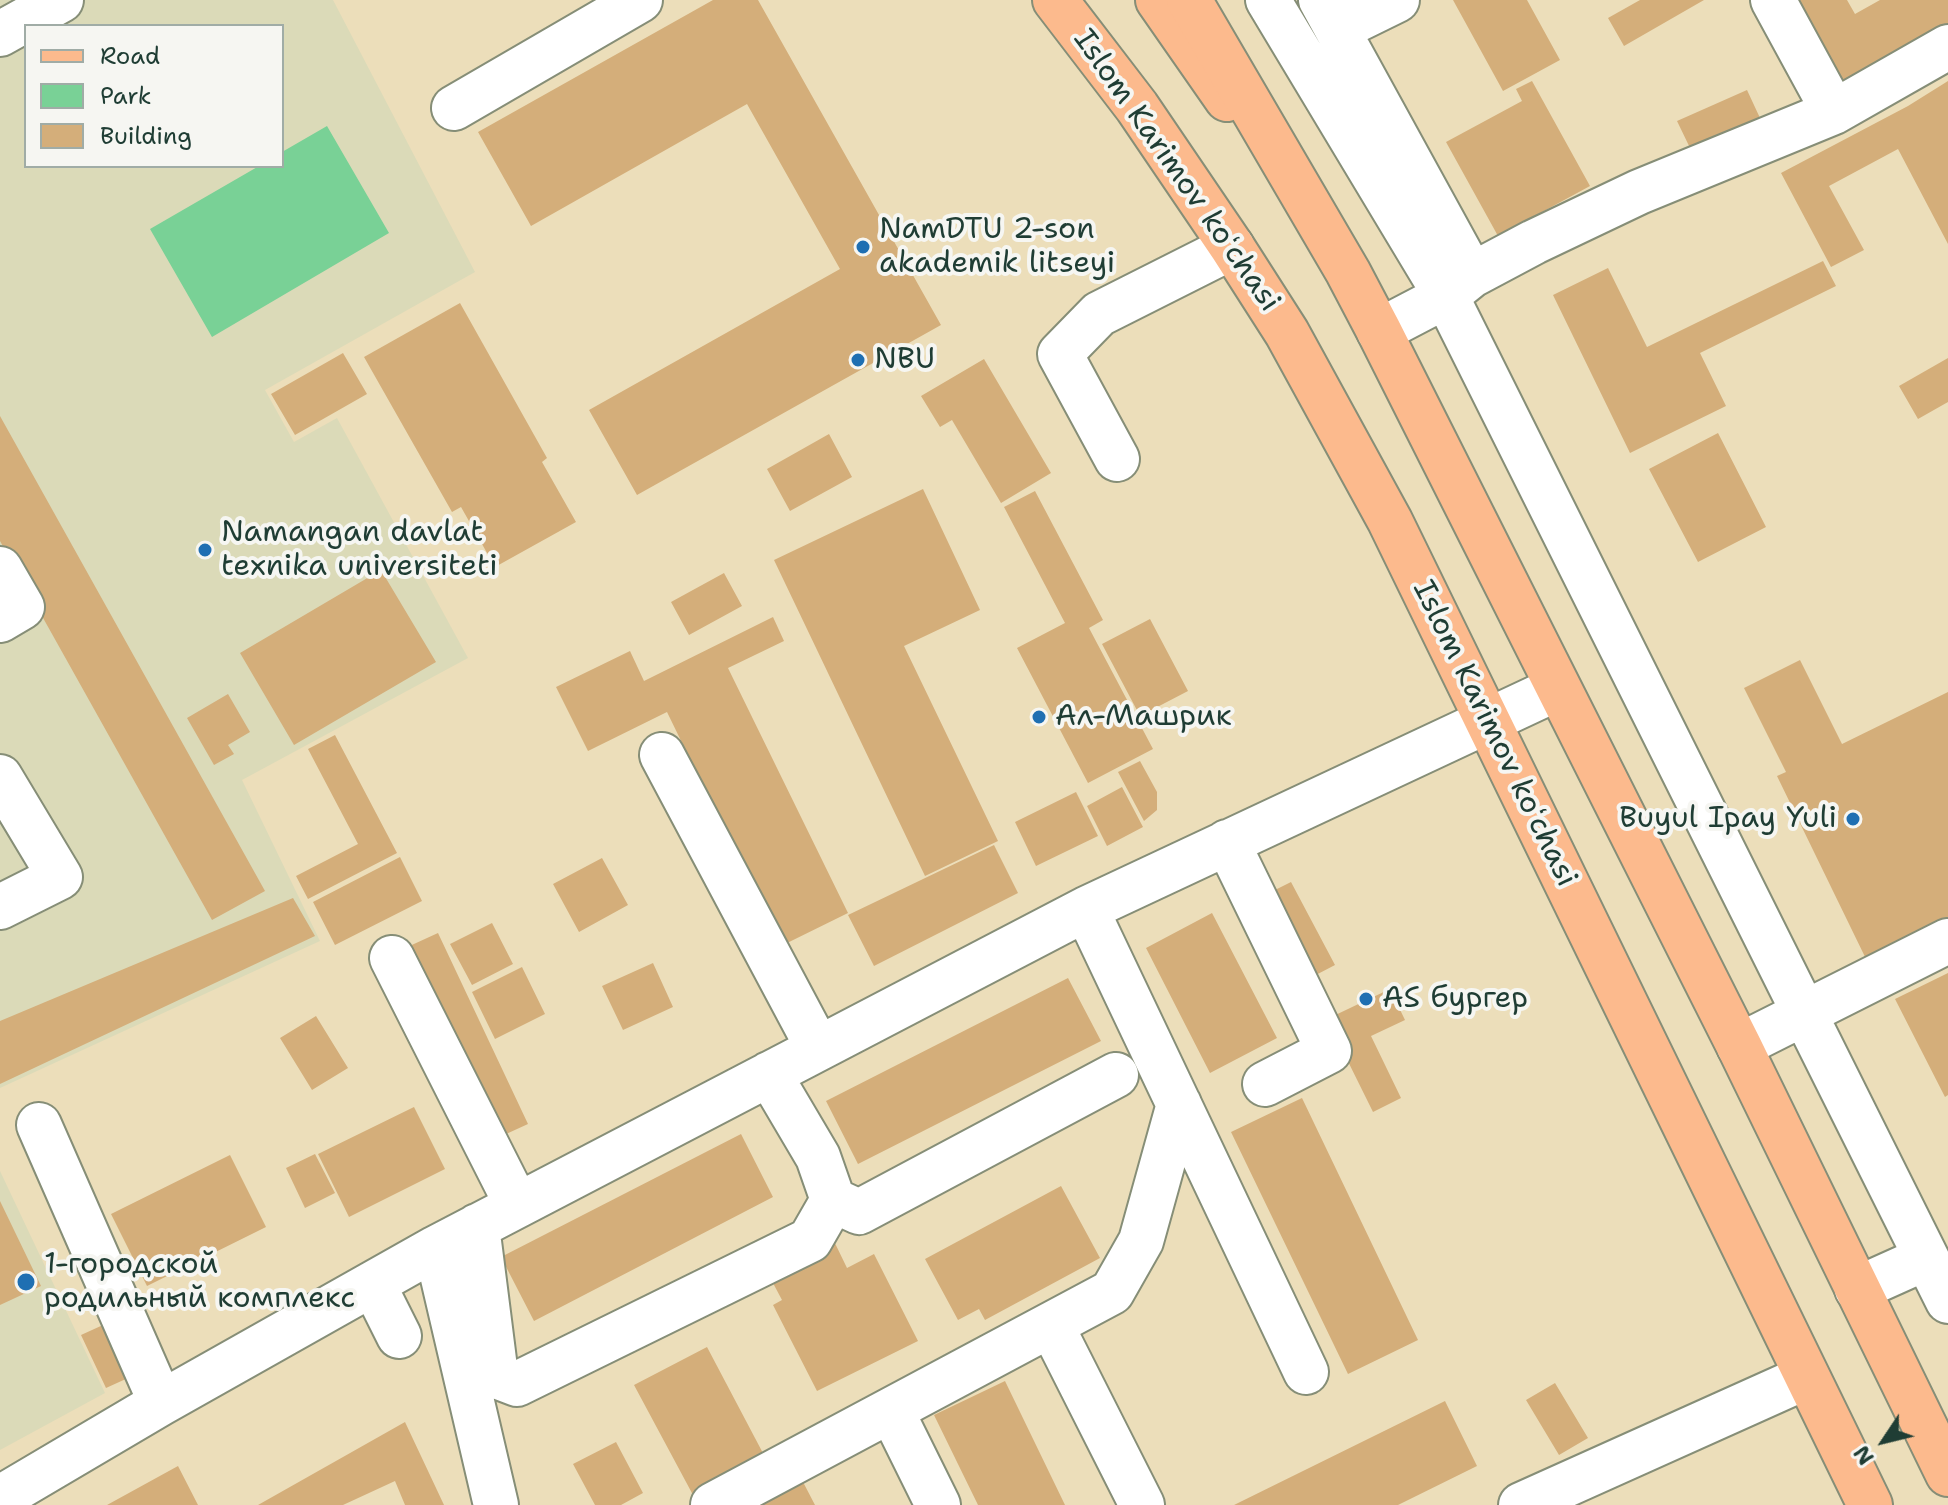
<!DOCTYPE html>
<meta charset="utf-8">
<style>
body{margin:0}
#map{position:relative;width:1948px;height:1505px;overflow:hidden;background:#ecdeba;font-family:"Shantell Sans",sans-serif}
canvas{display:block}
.legend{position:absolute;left:24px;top:24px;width:260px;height:144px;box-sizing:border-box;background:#f6f6f2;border:2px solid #a0aca6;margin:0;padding:10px 14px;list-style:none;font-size:24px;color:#1f3d34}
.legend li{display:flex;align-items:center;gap:16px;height:40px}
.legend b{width:40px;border:2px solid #a0aca6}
.north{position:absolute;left:1844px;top:1401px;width:80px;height:80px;-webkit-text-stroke:6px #f6f6f2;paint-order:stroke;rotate:235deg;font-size:22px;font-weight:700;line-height:32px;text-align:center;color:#1f3d34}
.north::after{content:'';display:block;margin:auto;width:28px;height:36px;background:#1f3d34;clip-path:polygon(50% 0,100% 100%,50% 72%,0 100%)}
</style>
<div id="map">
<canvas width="1948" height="1505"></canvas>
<ul class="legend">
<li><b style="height:10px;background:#fcba8d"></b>Road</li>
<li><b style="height:22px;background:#79d196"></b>Park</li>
<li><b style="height:22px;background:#d4ae7a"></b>Building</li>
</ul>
<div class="north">N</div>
</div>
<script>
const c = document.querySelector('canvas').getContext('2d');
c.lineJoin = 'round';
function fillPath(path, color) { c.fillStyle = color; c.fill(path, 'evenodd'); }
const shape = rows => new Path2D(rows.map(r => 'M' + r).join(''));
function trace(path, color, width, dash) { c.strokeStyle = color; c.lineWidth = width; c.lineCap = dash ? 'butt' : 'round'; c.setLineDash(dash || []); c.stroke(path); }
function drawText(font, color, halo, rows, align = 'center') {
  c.font = font + ' "Shantell Sans",sans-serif'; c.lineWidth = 8; c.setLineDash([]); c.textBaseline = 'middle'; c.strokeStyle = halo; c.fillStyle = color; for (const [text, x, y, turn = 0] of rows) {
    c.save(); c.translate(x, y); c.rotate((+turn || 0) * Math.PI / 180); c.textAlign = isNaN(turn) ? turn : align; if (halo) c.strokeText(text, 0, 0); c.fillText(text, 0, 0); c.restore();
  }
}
fillPath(shape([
 [0,0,333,0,475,272,265,390,294,442,337,418,468,658,242,780,320,941,0,1088],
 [26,26,282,26,282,166,26,166],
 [0,1171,105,1393,0,1450]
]), '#dbdab8');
fillPath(shape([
 [327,126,389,233,212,337,150,229,259,166,282,166,282,152]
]), '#79d196');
fillPath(shape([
 [713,0,758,0,941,325,637,495,589,410,840,269,747,104,531,226,478,132],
 [1453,0,1527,0,1560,60,1503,91],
 [1640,0,1704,0,1624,46,1608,18],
 [1789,0,1847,0,1855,14,1880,0,1948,0,1948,26,1835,87],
 [1532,81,1590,186,1498,236,1446,142,1522,101,1516,89],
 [1948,81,1948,244,1898,149,1829,186,1864,250,1831,267,1781,173,1908,106],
 [1747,90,1760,118,1691,150,1677,121],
 [1823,261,1836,286,1700,353,1726,406,1630,453,1553,295,1608,268,1647,347],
 [460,303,547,458,542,462,576,522,495,567,461,507,452,512,364,357],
 [343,353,367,394,295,435,271,394],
 [1948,358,1948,402,1918,419,1899,386],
 [984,359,1051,473,1001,503,952,420,940,427,921,396],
 [0,416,265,891,212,920,0,541],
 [1718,433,1766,527,1698,562,1649,469],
 [829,434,852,477,790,511,767,469],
 [923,489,980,610,904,646,998,841,925,876,774,560],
 [1035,491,1103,620,1089,628,1153,749,1088,783,1017,648,1065,623,1004,507],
 [381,570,436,662,294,745,240,653],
 [724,573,742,606,689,635,671,602],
 [773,617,784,641,728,668,848,913,781,946,667,712,588,751,556,687,630,651,644,681],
 [1150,619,1188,691,1140,716,1102,644],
 [1800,660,1842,744,1948,692,1948,923,1868,963,1777,776,1786,772,1744,688],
 [228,694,250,732,228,745,234,754,214,765,187,718],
 [335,735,397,853,308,899,296,876,358,844,308,749],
 [1140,761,1157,792,1157,810,1144,821,1118,772],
 [1122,787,1143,827,1107,846,1087,806],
 [1076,792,1098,836,1036,866,1015,822],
 [994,845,1018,893,874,966,848,915],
 [400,857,422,901,335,945,313,902],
 [602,858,628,905,579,932,553,884],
 [1291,882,1335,965,1312,977,1269,893],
 [293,898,315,936,0,1084,0,1021],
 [1212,913,1277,1038,1210,1073,1146,948],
 [492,923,513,964,472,985,450,944],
 [438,933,528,1124,493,1140,403,949],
 [653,963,673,1007,623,1030,602,986],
 [522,967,545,1014,495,1039,472,992],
 [1948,973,1948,1095,1945,1097,1895,999],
 [1068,978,1101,1041,858,1164,826,1101],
 [1390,989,1405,1020,1371,1036,1401,1098,1373,1112,1327,1019],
 [316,1016,348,1068,312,1090,280,1038],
 [1302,1098,1418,1340,1348,1374,1231,1132],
 [414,1107,445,1169,349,1217,318,1154],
 [741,1134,773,1197,534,1321,501,1257],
 [315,1154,335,1193,305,1208,286,1168],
 [230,1155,266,1227,147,1286,111,1214],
 [1061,1186,1100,1258,985,1320,979,1309,958,1320,925,1259],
 [0,1201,41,1286,0,1305],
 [831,1235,847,1268,874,1254,918,1341,817,1391,773,1305,782,1300,765,1268],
 [114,1320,139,1373,106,1388,81,1335],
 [707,1347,765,1457,693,1495,634,1385],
 [1005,1381,1065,1505,978,1505,934,1415],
 [1555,1383,1588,1438,1559,1455,1526,1400],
 [1445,1401,1477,1466,1398,1505,1234,1505],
 [405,1422,444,1505,405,1505,395,1481,343,1505,258,1505],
 [616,1442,643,1493,621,1505,595,1505,573,1464],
 [178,1466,198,1505,107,1505],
 [803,1482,815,1505,755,1505]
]), '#d4ae7a');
const minor = shape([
 [1268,0,1446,296,1948,1301],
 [1321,0,1472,275],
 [1773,0,1834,112],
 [1338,29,1397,0],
 [0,34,61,0],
 [454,108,640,0],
 [1379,331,1446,296,1472,275,1534,242,1639,192,1834,112,1948,47],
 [1117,459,1060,354,1099,314,1232,247],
 [0,569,22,607,0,620],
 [662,755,818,1048],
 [0,777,60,877,0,907],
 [1227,842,1329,1051,1265,1084],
 [1086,909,1306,1372],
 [392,958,517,1205],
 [1739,1046,1948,941],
 [39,1125,161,1403],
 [833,1200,859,1212,1116,1075],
 [477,1226,496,1376,517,1384,810,1240,833,1200,818,1157,769,1074],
 [436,1248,496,1505],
 [373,1284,399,1336],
 [1857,1289,1926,1258],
 [1051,1325,1142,1505],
 [891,1410,938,1505],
 [0,1498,161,1403,436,1248,1086,909,1558,688],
 [713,1505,1112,1292,1141,1241,1179,1104],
 [1521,1505,1806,1377]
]);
const major = shape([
 [1158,0,1227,99]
]);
const highway = shape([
 [1055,0,1137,107,1232,247,1287,333,1390,521,1870,1505],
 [1189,0,1348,272,1379,331,1739,1046,1948,1474]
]);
trace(minor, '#868e77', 48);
trace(major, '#868e77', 48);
trace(highway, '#868e77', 48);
trace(minor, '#fff', 44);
trace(major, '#fcba8d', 44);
trace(highway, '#fcba8d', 44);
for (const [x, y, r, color] of [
 [863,247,8,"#1f6fb2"],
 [858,360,8,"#1f6fb2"],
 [205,550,8,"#1f6fb2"],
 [1039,717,8,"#1f6fb2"],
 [1853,819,8,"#1f6fb2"],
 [1366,999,8,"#1f6fb2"],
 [26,1282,10,"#1f6fb2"]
]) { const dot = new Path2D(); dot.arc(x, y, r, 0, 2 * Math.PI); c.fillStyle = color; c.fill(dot); trace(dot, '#f6f6f2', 3); }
drawText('30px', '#1f3d34', '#f6f6f2', [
 ["Islom Karimov koʻchasi",1176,171,55],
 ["Islom Karimov koʻchasi",1494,734,64]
]);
drawText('30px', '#1f3d34', '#f6f6f2', [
 ["NamDTU 2-son",879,230],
 ["akademik litseyi",879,264],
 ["NBU",874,360],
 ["Namangan davlat",221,533],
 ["texnika universiteti",221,567],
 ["Ал-Машрик",1055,717],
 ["Buyul Ipay Yuli",1837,819,"right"],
 ["AS бургер",1382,999],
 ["1-городской",44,1265],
 ["родильный комплекс",44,1299]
], 'left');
</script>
